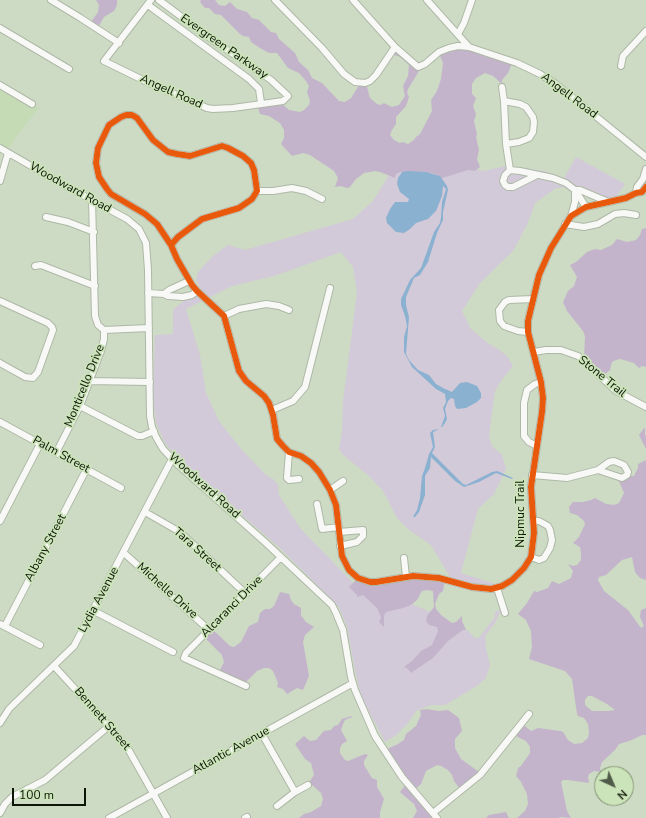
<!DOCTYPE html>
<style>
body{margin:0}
#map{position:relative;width:646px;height:818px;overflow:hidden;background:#cddac4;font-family:"Nunito Sans",sans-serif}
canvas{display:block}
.north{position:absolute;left:594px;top:766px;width:40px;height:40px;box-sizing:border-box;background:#cce4ba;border:1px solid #809172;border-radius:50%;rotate:136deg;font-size:11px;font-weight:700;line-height:16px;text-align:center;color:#0d1506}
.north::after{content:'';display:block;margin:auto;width:14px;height:18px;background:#505a48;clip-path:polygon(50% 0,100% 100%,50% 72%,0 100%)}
.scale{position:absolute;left:12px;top:788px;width:74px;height:18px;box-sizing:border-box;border:2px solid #0d1506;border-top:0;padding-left:5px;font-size:12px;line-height:14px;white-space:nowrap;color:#0d1506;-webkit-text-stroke:3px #cce4ba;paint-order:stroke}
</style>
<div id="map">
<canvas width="646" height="818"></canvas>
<div class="north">N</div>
<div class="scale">100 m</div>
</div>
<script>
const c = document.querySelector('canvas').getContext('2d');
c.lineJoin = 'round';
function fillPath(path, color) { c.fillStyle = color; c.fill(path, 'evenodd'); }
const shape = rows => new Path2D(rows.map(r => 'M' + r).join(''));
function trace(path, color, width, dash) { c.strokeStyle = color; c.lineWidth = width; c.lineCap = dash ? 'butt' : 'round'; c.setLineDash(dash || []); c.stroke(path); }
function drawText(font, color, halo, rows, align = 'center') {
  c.font = font + ' "Nunito Sans",sans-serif'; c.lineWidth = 3.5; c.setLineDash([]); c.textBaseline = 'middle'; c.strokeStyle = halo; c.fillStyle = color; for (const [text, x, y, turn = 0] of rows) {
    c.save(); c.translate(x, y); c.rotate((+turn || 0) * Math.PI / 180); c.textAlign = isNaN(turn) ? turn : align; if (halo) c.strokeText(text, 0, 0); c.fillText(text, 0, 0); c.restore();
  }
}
fillPath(shape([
 [0,84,39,108,16,137,7,152,0,149]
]), '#c5dbb6');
fillPath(shape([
 [576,157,625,184,616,197,602,199,576,186,556,188,535,203,527,225,513,251,480,283,462,311,471,329,489,344,498,349,507,356,513,366,501,381,495,391,489,436,492,446,502,455,506,469,494,494,478,509,461,573,495,584,503,612,499,614,495,623,485,636,486,648,490,665,486,678,477,686,445,705,431,705,416,711,408,723,395,736,385,742,361,696,355,670,347,627,339,607,281,549,181,462,165,443,156,423,153,397,155,335,173,334,173,310,187,298,201,289,196,280,198,272,213,256,228,245,245,250,353,219,373,201,392,170,458,165,483,171,506,166,544,171,564,178],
 [341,252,353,267,357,293,343,401,342,432,339,449,343,455,369,476,383,491,397,518,408,529,431,545,450,577,452,586,479,592,494,593,500,610,495,612,495,617,479,638,475,638,467,630,457,631,428,611,407,602,360,590,300,528,279,495,278,485,273,479,266,475,241,449,219,421,206,393,200,355,186,309,232,286,274,276]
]), '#d3cad9');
fillPath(shape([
 [96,0,117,0,117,5,114,11,104,17,98,27,91,22,98,12,99,5],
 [201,0,215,0,219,5,225,6,230,2,237,9,247,12,252,18,259,20,271,32,276,33,279,39,295,53,299,62,308,70,312,78,322,83,339,101,345,102,351,98,358,87,359,82,363,81,367,87,370,98,377,104,380,105,384,103,392,107,399,105,405,96,403,86,408,76,409,65,400,57,389,53,394,48,419,65,419,71,408,89,407,93,409,97,406,106,396,117,396,124,392,130,390,135,394,140,400,143,403,142,408,144,414,140,416,137,420,134,432,111,431,100,437,91,441,79,443,63,438,51,452,45,513,61,508,73,502,80,502,84,493,76,485,73,476,78,472,84,472,94,476,98,473,106,476,114,474,121,477,134,476,137,479,150,477,159,480,167,475,171,468,170,439,179,438,175,431,173,400,172,396,174,395,178,380,172,375,171,364,173,356,179,350,187,347,188,341,186,335,187,338,178,334,171,310,155,303,153,292,156,281,144,284,138,284,130,280,123,269,116,260,114,256,102,278,100,289,110,300,112,304,110,309,105,310,101,307,92,309,86,306,81,299,73,288,68,277,53,269,53,260,48,251,42,249,37,243,36,240,34,221,15,215,14,209,8,205,8,200,2],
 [646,228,646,367,642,366,639,368,634,363,620,359,616,360,612,362,610,370,602,377,584,358,585,336,583,331,567,311,563,302,568,291,574,286,577,277,570,265,576,262,587,252,595,249,601,250,612,245,617,239,627,242,636,240,640,235,642,229],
 [645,427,645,434,646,437,646,449,639,435],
 [646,460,646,580,640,578,635,572,632,557,622,560,606,575,599,577,598,580,604,591,628,610,641,628,644,626,640,617,641,610,646,608,646,735,642,735,632,740,619,744,615,750,602,762,600,768,601,772,594,771,589,774,588,777,589,783,568,780,563,780,561,782,567,811,571,818,561,817,558,818,517,818,525,811,528,804,527,794,521,782,516,776,518,768,521,766,530,753,530,747,526,741,512,734,521,723,531,731,538,728,560,731,563,732,568,740,574,744,582,743,588,738,589,733,588,724,584,718,578,716,577,714,572,679,565,671,529,659,532,647,531,631,526,620,518,614,527,603,534,591,537,592,548,588,552,581,559,584,571,578,573,571,568,564,573,566,577,565,581,560,581,554,580,547,573,543,579,537,585,524,584,521,577,515,570,513,569,507,573,502,583,502,591,500,595,498,606,504,614,505,619,503,624,493,619,481,619,476,634,476,638,468,638,464],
 [588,696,592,696,607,704,615,710,609,711,592,711,585,705,585,700],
 [402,577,445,579,443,591,439,594,435,604,436,609,441,615,452,623,456,622,462,616,462,621,466,630,463,630,448,641,433,658,411,673,408,669,404,667,413,660,421,651,432,645,438,631,437,627,429,625,426,621,427,616,434,607,433,591,427,590,422,591,417,600,411,605,403,608,386,612,384,616,384,627,379,622,381,617,377,608,363,595,357,597,357,595,349,587,358,578,367,580],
 [280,592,289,594,291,600,294,604,301,608,301,615,306,622,314,627,305,635,303,642,309,676,303,690,297,688,287,694,283,689,277,687,278,683,273,671,269,668,264,668,257,671,241,687,217,676,224,662,222,655,203,636,211,628,230,646,234,647,241,642,249,626,258,622,260,613,265,609,270,609,274,606],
 [427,709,439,711,448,710,459,718,462,731,455,739,455,748,461,759,479,772,460,789,454,781,452,775,448,770,441,766,437,765,426,771,421,784,414,790,436,818,413,818,417,811,414,804,400,792,407,783,385,750,398,744,404,740,406,734,416,726,421,715,420,710],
 [352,716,352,717,345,720,343,724,341,730,347,741,342,744,340,748,340,753,345,760,348,761,365,754,368,755,364,761,364,765,372,778,377,780,377,787,384,799,380,812,380,818,299,818,304,814,311,812,321,806,323,799,321,793,312,785,308,784,314,775,311,763,305,759,295,744,304,736,310,741,316,740,324,731,331,730,334,726,338,725,342,719],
 [506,812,509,818,486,818,489,815]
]), '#c3b4cc');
fillPath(shape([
 [408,171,426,172,440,176,447,186,448,190,443,212,443,220,437,233,428,262,420,275,414,278,406,297,406,305,409,317,406,354,409,360,418,370,429,375,436,384,443,388,452,392,460,383,467,382,477,386,481,393,481,398,477,402,466,408,457,409,455,406,454,399,451,398,448,401,445,409,447,419,445,423,442,427,441,427,445,416,443,408,446,402,445,394,436,389,412,367,404,352,404,337,407,326,405,316,401,305,401,299,410,280,421,268,434,232,440,223,441,217,442,202,446,189,443,186,442,196,436,211,428,219,416,223,410,229,404,233,396,232,387,223,386,218,390,209,395,202,408,202,409,199,400,192,397,184,398,178,402,172],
 [439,429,433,432,435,447,432,453,463,484,466,485,492,472,497,471,513,478,512,479,496,473,479,482,464,487,455,481,431,457,430,468,425,476,425,495,419,512,415,517,413,517,417,510,420,498,422,476,425,468,429,454,433,447,430,433,433,430]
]), '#8bb1d1');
const minor = shape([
 [51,0,79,17,119,43],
 [151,0,104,61,147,82,207,108,213,109,233,108,283,101,288,96,271,80,214,41,159,0],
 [275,0,322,48,344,74,355,82,365,83,370,81,376,75,395,47],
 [353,0,395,47,418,67,425,64,439,52,449,48,458,46,469,47,517,63,540,74,556,84,646,157],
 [427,0,469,47],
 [148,5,249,79,259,89,261,103],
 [0,28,69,69],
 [458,34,464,23,472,0],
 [621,66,623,56,646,31],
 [0,85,32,104],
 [502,87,504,101,506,144,510,170],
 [504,101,520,104,526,107,533,117,534,122,533,132,529,138,519,142,506,144],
 [0,148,64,185,127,219,139,229,146,243,148,270,150,416,152,427,156,437,163,449,177,464,266,543,332,605,336,613,343,630,351,677,355,690,375,736,402,777,437,818],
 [537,175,513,187,508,187,505,185,503,181,505,175,510,170,520,171,553,178,566,183,575,190,586,207],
 [0,181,8,153],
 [257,191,273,191,292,188,306,191,322,199],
 [636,193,637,187,643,179,646,169],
 [92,200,95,316,98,325,104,330],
 [571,216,575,202,575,190,580,190,606,201],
 [46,217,68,222,94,232],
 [565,224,584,227,598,224,615,214,624,213,636,215],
 [171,245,178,237,202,219,239,208,252,199,257,191,254,170,251,163,243,156,228,148,222,146,190,156,177,154,168,152,153,140,137,118,132,115,126,115,121,117,109,125,98,148,96,163,99,177,107,189,111,194,145,214,157,224,171,245,177,259,192,285,197,291,224,316,239,371,246,381,264,396,269,403,273,415,277,439,283,446,289,452,301,456,311,463,319,472,330,490,336,505,342,556,349,570,358,578,370,582,376,582,413,576,439,578,472,587,491,589,502,586,512,580,524,568,531,557,534,533,531,487,542,412,543,398,541,382,528,332,528,321,539,275,551,248,571,216,586,207,626,198,636,193,642,192,646,187],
 [35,266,41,265,95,286],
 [148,293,164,294,168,296,183,297,192,295,197,291],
 [164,294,169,290,189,281],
 [0,301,48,323,52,327,53,330,38,372,33,378,25,377,0,363],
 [224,316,239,309,266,304,279,306,289,310],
 [104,330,149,328],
 [528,332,518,331,504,326,500,321,499,310,505,302,509,300,533,299],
 [534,352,546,350,561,350,578,356,583,360,616,391,646,407],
 [89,381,150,382],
 [80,406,138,436,142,436,154,431],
 [272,410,293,401,305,387,330,288],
 [0,422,121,488],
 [537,446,529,442,524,436,524,403,527,390,535,384,541,382],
 [289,452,287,478,289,480,299,479],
 [56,453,80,406,101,351,104,339,104,330],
 [532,475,567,478,598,470,622,478,627,475,628,472,624,465,614,461,609,462,598,470],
 [330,490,343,481],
 [317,504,322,529,339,527],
 [145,512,180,532,246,594],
 [0,521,40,444],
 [339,532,363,530,363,536,357,542,340,546],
 [124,553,209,630],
 [531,557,539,560,544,558,550,548,552,540,550,530,548,526,539,521,533,521],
 [404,558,406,577],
 [497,588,505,613],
 [94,611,173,652],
 [0,624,40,645],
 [5,626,86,470],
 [54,666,109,726,127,747,167,818],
 [246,686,184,658,186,653,281,557],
 [0,723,9,709,14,704,74,646,172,459],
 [262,734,295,792],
 [277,806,295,792,308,785],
 [0,813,5,804,12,797,45,780,109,726],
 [433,813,480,775,529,714],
 [109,818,353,683],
 [245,818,247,817]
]);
trace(minor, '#aeb8a7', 8);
trace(minor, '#f8f9f6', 6);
trace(shape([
 [171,245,178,237,202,219,239,208,252,199,257,191,254,170,251,163,243,156,228,148,222,146,190,156,177,154,168,152,153,140,137,118,132,115,126,115,121,117,109,125,98,148,96,163,99,177,107,189,111,194,145,214,157,224,171,245,177,259,192,285,197,291,224,316,239,371,246,381,264,396,269,403,273,415,277,439,283,446,289,452,301,456,311,463,319,472,330,490,336,505,342,556,349,570,358,578,370,582,376,582,413,576,439,578,472,587,491,589,502,586,512,580,524,568,531,557,534,533,531,487,542,412,543,398,541,382,528,332,528,321,539,275,551,248,571,216,586,207,626,198,636,193,642,192,646,187]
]), '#e8590c', 6);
drawText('12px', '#0d1506', '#cce4ba', [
 ["Evergreen Parkway",224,47,35],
 ["Angell Road",171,92,24],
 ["Angell Road",569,96,37],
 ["Woodward Road",70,188,29],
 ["Stone Trail",602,377,39],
 ["Monticello Drive",85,386,-68],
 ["Palm Street",61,455,29],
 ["Woodward Road",204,486,42],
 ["Nipmuc Trail",521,514,-90],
 ["Albany Street",46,548,-62],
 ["Tara Street",197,550,42],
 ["Michelle Drive",167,591,42],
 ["Lydia Avenue",99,600,-62],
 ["Alcaranci Drive",232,607,-45],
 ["Bennett Street",102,719,49],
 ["Atlantic Avenue",231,751,-29]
]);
</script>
